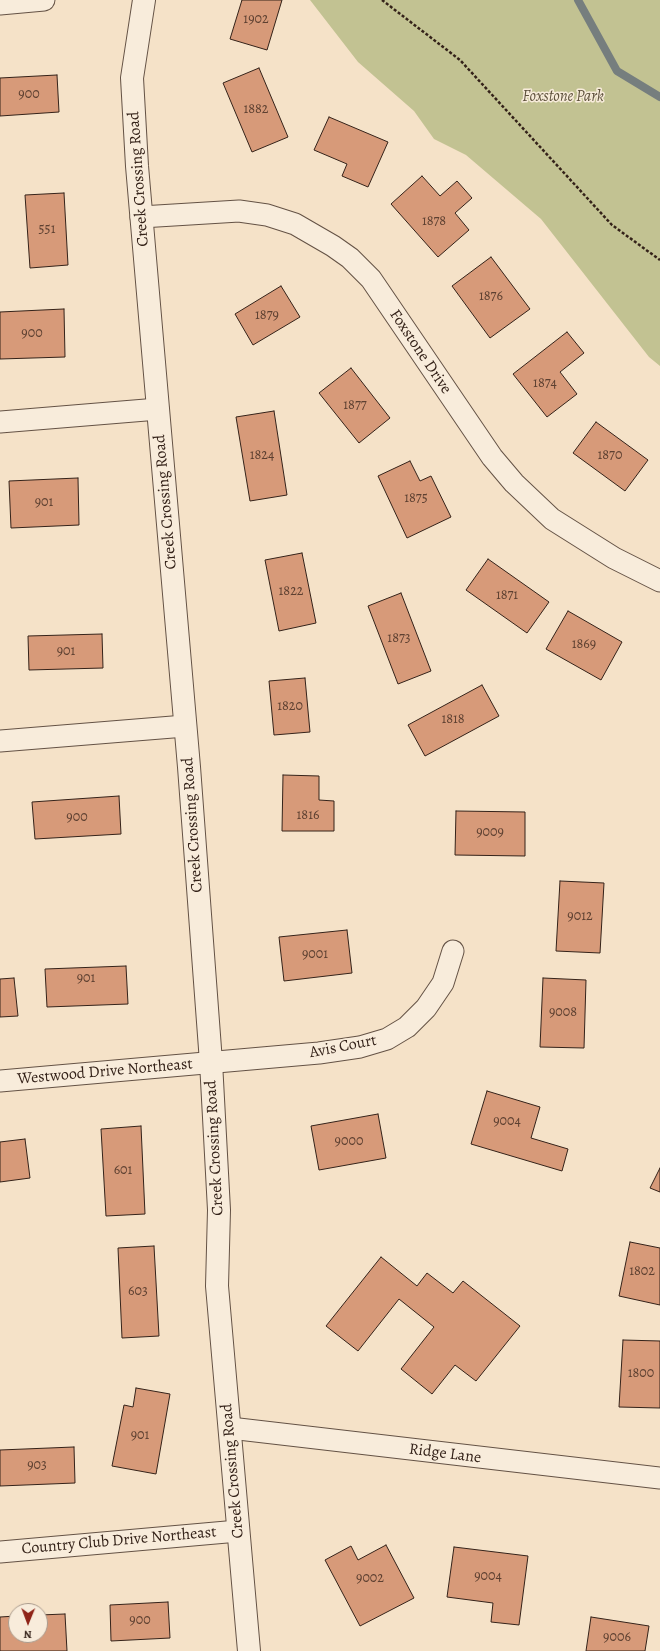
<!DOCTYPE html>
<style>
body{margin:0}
#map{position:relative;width:660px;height:1651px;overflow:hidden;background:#f5e2c8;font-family:Alegreya,serif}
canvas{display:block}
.north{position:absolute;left:8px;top:1603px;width:40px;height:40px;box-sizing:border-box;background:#f8ecdb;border:1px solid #aa9b8d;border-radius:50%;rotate:181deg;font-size:11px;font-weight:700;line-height:16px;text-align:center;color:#342219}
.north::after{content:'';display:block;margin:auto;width:14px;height:18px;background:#8f2418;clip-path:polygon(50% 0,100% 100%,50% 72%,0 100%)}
</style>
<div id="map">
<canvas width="660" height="1651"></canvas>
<div class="north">N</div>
</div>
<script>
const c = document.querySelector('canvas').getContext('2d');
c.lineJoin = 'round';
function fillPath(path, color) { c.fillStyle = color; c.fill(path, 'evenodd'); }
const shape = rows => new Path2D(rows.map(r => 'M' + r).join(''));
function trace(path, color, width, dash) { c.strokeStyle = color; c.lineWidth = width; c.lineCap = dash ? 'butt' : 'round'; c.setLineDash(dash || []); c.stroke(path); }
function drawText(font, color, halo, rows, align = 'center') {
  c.font = font + ' Alegreya,serif'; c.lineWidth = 3; c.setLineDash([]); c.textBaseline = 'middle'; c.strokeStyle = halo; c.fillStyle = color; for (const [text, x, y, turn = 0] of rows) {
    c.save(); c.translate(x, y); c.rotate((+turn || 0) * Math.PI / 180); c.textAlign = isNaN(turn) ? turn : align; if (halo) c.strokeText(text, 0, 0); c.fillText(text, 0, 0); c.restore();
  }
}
fillPath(shape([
 [310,0,660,0,660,366,649,357,541,219,466,155,434,139,414,111,358,62]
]), '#c2c292');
trace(shape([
 [578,0,617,71,660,97]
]), '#767e7e', 8);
const building = shape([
 [242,0,282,0,267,50,230,39,242,0],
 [259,68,288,137,252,152,223,83,259,68],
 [57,75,59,112,0,116,0,78,57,75],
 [329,117,388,142,368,187,342,176,347,164,314,150,329,117],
 [422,176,440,196,457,181,472,198,455,213,469,230,438,257,391,204,422,176],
 [64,193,68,265,30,268,25,195,64,193],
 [491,257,530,309,490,338,452,286,491,257],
 [281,286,300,317,253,345,235,314,281,286],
 [64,309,65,357,0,359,0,312,64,309],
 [567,332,584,353,560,372,577,394,547,417,513,374,567,332],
 [351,368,390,418,359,443,319,393,351,368],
 [274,411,287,495,250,501,236,417,274,411],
 [596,422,648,460,625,491,573,453,596,422],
 [410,461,420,481,431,476,451,517,407,538,378,476,410,461],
 [78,478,79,525,11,528,9,481,78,478],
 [302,553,316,623,279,631,265,560,302,553],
 [488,559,549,602,527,633,466,590,488,559],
 [401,593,431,671,398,684,368,606,401,593],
 [568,611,622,642,601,680,546,649,568,611],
 [102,634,103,668,29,670,28,636,102,634],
 [305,678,310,732,274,735,269,681,305,678],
 [482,685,499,716,425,756,408,725,482,685],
 [283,775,319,776,319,800,334,801,334,831,282,831,283,775],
 [119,796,121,834,35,839,32,802,119,796],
 [456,811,525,812,525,856,455,855,456,811],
 [560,881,604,883,600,953,556,951,560,881],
 [347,930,352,973,284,981,279,937,347,930],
 [126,966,128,1004,47,1007,45,969,126,966],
 [14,978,18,1016,0,1017,0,979,14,978],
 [543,978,586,980,584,1048,540,1047,543,978],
 [487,1091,540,1107,531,1138,568,1149,562,1171,471,1144,487,1091],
 [378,1114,386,1158,319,1170,311,1126,378,1114],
 [141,1126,145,1214,106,1216,101,1129,141,1126],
 [25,1139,30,1178,0,1182,0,1142,25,1139],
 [660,1168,660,1192,650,1188,660,1168],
 [630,1242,660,1248,660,1305,619,1296,630,1242],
 [154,1246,159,1336,122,1338,118,1248,154,1246],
 [381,1257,417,1286,427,1273,453,1293,463,1281,520,1326,476,1381,455,1365,432,1394,401,1369,434,1327,399,1299,358,1351,326,1326,381,1257],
 [623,1340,660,1341,660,1408,619,1407,623,1340],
 [136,1388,170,1394,156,1474,112,1466,124,1405,133,1407,136,1388],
 [74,1447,75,1483,0,1486,0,1450,74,1447],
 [386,1545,414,1598,360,1626,325,1560,351,1546,358,1560,386,1545],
 [454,1547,528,1556,519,1625,491,1622,493,1603,447,1597,454,1547],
 [168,1602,170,1638,111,1641,110,1605,168,1602],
 [65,1614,67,1651,0,1651,0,1617,16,1616,16,1635,40,1635,40,1615,65,1614],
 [591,1617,649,1626,645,1651,586,1651,591,1617]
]);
fillPath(building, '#d79a79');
trace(building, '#342219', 1);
const minor = shape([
 [0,4,44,0],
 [141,217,239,211,267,215,295,224,333,246,350,258,371,279,492,457,514,483,552,519,614,558,660,581],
 [0,422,158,409],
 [0,741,185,726],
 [0,1081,319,1053,360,1047,387,1039,407,1027,426,1008,443,983,453,951],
 [230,1428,660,1478],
 [0,1552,238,1531]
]);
const tertiary = shape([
 [144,0,132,78,137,166,189,767,211,1062,219,1210,217,1286,249,1651]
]);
trace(minor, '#645245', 23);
trace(tertiary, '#645245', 24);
trace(shape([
 [382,0,460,60,612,225,660,260]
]), '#342219', 2.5, [3, 2]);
trace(minor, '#f8ecdb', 21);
trace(tertiary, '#f8ecdb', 22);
drawText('14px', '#5d4031', null, [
 ["1902",256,20],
 ["900",29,95],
 ["1882",256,110],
 ["1878",434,222],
 ["551",47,230],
 ["1876",491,297],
 ["1879",267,316],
 ["900",32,334],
 ["1874",545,384],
 ["1877",355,406],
 ["1824",262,456],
 ["1870",610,456],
 ["1875",416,499],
 ["901",44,503],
 ["1822",291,592],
 ["1871",507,596],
 ["1873",399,639],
 ["1869",584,645],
 ["901",66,652],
 ["1820",290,707],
 ["1818",453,720],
 ["1816",308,816],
 ["900",77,818],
 ["9009",490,833],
 ["9012",580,917],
 ["9001",315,955],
 ["901",86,979],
 ["9008",563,1013],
 ["9004",507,1122],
 ["9000",349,1142],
 ["601",123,1171],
 ["1802",642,1272],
 ["603",138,1292],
 ["1800",641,1374],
 ["901",140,1436],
 ["903",37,1466],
 ["9004",488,1577],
 ["9002",370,1579],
 ["900",140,1621],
 ["9006",617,1638]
]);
drawText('italic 16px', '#5f523d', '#f8ecdb', [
 ["Foxstone Park",563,97]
]);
drawText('16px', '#342219', '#f8ecdb', [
 ["Creek Crossing Road",139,179,-94],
 ["Foxstone Drive",420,352,56],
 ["Creek Crossing Road",166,502,-95],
 ["Creek Crossing Road",193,825,-94],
 ["Avis Court",343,1047,-11],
 ["Westwood Drive Northeast",105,1072,-5],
 ["Creek Crossing Road",215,1148,-93],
 ["Ridge Lane",445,1454,7],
 ["Creek Crossing Road",233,1471,-95],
 ["Country Club Drive Northeast",119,1541,-5]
]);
</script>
